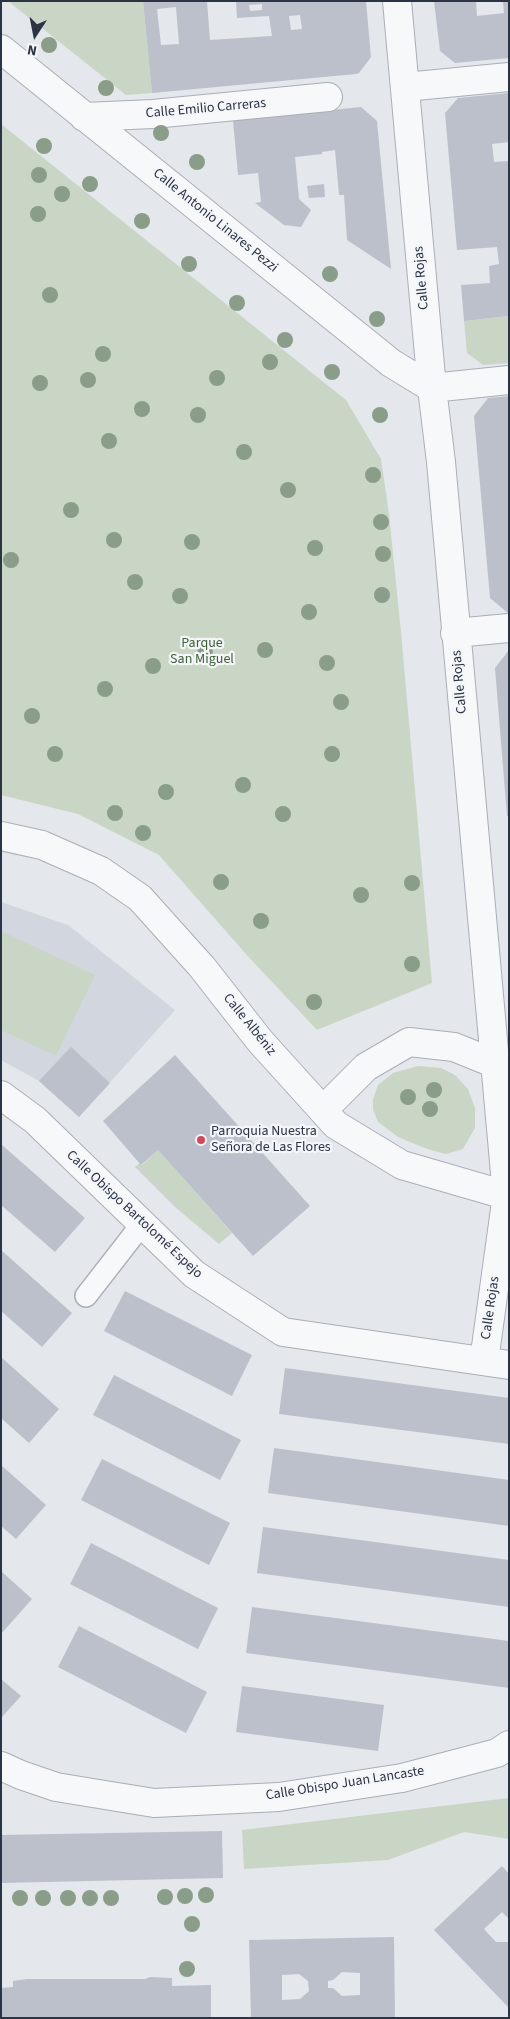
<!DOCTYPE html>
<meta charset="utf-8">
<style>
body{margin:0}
#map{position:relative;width:510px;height:2019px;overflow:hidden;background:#e4e7ec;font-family:"Source Sans 3",sans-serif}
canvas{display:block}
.frame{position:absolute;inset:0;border:2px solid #2b3445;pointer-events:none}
.north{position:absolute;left:10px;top:10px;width:50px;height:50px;-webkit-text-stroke:4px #f4f6f9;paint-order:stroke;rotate:191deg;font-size:14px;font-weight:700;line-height:20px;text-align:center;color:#2b3445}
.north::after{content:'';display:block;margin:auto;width:18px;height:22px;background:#2b3445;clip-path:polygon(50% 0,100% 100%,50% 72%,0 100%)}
</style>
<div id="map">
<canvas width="510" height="2019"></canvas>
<div class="frame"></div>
<div class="north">N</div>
</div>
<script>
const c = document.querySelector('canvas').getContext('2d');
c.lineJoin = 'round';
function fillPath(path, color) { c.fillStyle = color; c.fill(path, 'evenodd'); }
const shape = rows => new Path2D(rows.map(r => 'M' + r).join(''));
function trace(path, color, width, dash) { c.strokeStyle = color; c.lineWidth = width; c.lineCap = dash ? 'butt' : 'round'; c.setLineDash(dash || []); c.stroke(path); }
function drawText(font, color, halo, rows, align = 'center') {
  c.font = font + ' "Source Sans 3",sans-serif'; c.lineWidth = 4.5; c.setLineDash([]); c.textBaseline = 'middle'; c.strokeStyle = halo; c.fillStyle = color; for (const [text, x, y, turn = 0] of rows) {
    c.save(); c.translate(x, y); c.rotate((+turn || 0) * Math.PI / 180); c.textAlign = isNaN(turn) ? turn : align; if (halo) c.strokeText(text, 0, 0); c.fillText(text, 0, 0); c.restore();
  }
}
fillPath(shape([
 [1,902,68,925,175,1010,79,1117,39,1081,1,1060]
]), '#d2d6de');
fillPath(shape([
 [8,1,143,1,152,93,126,95],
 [1,124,346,400,381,459,389,514,401,632,432,983,317,1030,245,953,159,855,78,814,1,795],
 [509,316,509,363,483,365,467,353,464,321],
 [1,931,95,975,56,1056,1,1030],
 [418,1066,441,1068,455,1075,468,1089,475,1108,475,1128,463,1149,446,1154,427,1149,398,1137,378,1122,373,1110,373,1099,378,1085,393,1073],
 [158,1150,232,1233,219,1244,175,1207,135,1167,140,1163,142,1165],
 [509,1798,509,1839,464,1832,388,1860,244,1869,242,1830]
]), '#c9d6c5');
fillPath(shape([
 [143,1,207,1,210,40,272,36,269,16,237,18,236,1,366,1,371,57,359,73,356,74,152,93],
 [262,4,262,10,250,11,249,5],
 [176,7,179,44,161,45,157,9],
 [300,15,302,29,291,30,289,16],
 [434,1,476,1,477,16,504,13,503,1,509,1,509,58,455,63,440,51],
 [509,93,509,142,492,144,494,162,509,161,509,316,464,321,461,285,490,283,489,266,499,264,497,247,457,250,445,113,458,98],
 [361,107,377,121,391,269,347,240,344,195,339,195,335,150,322,152,322,154,295,157,299,199,311,210,301,227,284,225,255,203,261,202,258,173,238,175,233,120],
 [324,184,325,197,309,198,307,186],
 [509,396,509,614,490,598,474,416,488,398],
 [509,650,509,816,507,816,495,668],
 [71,1047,110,1083,79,1117,39,1081],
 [175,1055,310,1206,253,1256,158,1150,141,1165,103,1121],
 [1,1144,85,1218,55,1252,1,1205],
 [1,1250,72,1313,42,1347,1,1311],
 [125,1291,252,1355,232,1396,104,1331],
 [1,1357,59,1409,29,1443,1,1418],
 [285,1368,509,1398,509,1444,279,1414],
 [114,1375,241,1440,220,1480,93,1415],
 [274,1448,509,1480,509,1526,268,1493],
 [102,1459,230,1523,209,1565,81,1500],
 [1,1465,46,1505,16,1539,1,1526],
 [263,1527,509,1560,509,1607,257,1573],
 [91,1543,218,1608,198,1649,70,1584],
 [1,1571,32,1599,1,1634],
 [252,1607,509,1641,509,1688,246,1653],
 [79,1626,207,1692,186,1733,58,1667],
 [1,1679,21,1696,1,1718],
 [242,1686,384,1705,378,1751,236,1732],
 [222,1831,223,1878,1,1883,1,1835],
 [502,1866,509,1874,509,1919,502,1912,484,1929,496,1942,509,1942,509,2008,434,1930],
 [394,1937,395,2018,251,2018,249,1940],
 [342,1972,360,1973,360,1995,342,1996,333,1988,328,1988,328,1981,333,1980],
 [299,1974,308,1981,309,1991,300,1999,282,2000,282,1975],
 [150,1977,172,1978,172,1986,211,1985,211,2018,1,2018,1,1988,13,1987,13,1981,27,1979,145,1979]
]), '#bbc0ca');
const service = shape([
 [86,1296,142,1224]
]);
const minor = shape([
 [397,1,432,388,441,462,507,1195,484,1361],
 [1,49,391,363,432,388,509,380],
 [405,87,509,77],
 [84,117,153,114,328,97],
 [455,633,509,628],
 [1,1095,35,1120,194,1274,283,1332,509,1365],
 [323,1110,366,1067,409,1042,454,1047,496,1064],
 [1,1766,21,1775,56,1787,154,1803,279,1797,402,1778,497,1753,509,1745]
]);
const tertiary = shape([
 [1,836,42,845,101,871,140,898,202,967,260,1041,336,1125,402,1165,509,1196]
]);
trace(service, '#a9aeb7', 24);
trace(minor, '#a9aeb7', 30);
trace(tertiary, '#a9aeb7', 30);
trace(service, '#f7f8fa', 21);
trace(minor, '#f7f8fa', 28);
trace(tertiary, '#f7f8fa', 28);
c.fillStyle = '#899d89';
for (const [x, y] of [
 [49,45],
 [106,88],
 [161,133],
 [44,146],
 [197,162],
 [39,175],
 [90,184],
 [62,194],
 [38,214],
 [142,221],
 [189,264],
 [330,274],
 [50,295],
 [237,303],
 [377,319],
 [285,340],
 [103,354],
 [270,362],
 [332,372],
 [217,378],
 [88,380],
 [40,383],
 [142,409],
 [198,415],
 [380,415],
 [109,441],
 [244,452],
 [373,475],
 [288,490],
 [71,510],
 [381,522],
 [114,540],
 [192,542],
 [315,548],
 [383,554],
 [11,560],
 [135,582],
 [382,595],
 [180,596],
 [309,612],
 [265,650],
 [205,653],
 [327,663],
 [153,666],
 [105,689],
 [341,702],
 [32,716],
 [55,754],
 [332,754],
 [243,785],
 [166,792],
 [115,813],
 [283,814],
 [143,833],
 [221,882],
 [412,883],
 [361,895],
 [261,921],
 [412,964],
 [314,1002],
 [434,1090],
 [408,1097],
 [430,1109],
 [206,1895],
 [185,1896],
 [165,1897],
 [20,1898],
 [43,1898],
 [68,1898],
 [90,1898],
 [111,1898],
 [192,1924],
 [187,1969]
]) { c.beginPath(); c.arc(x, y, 8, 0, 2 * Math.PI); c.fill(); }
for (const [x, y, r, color] of [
 [201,1140,5,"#d1495b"]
]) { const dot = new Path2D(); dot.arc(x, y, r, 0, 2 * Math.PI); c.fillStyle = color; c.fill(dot); trace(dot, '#f4f6f9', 2); }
drawText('14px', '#2b3445', '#f4f6f9', [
 ["Calle Emilio Carreras",206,109,-5],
 ["Calle Antonio Linares Pezzi",215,221,39],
 ["Calle Rojas",422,278,-95],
 ["Calle Rojas",460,682,-95],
 ["Calle Albéniz",249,1025,51],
 ["Calle Obispo Bartolomé Espejo",134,1215,43],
 ["Calle Rojas",491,1308,-82],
 ["Calle Obispo Juan Lancaste",345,1784,-9]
]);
drawText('14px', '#3f6138', '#f4f6f9', [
 ["Parque",202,644],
 ["San Miguel",202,660]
]);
drawText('14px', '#2b3445', '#f4f6f9', [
 ["Parroquia Nuestra",211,1132],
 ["Señora de Las Flores",211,1148]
], 'left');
</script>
